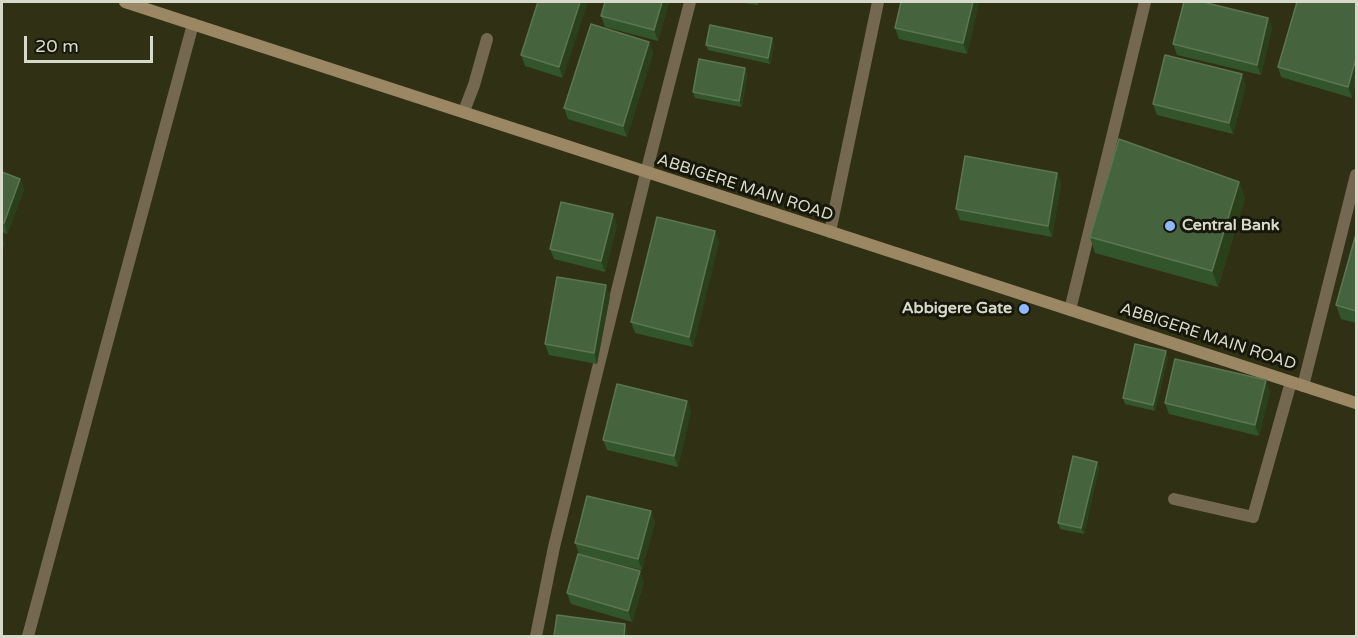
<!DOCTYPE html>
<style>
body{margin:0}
#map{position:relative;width:1358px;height:638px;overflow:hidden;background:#2f3014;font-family:"Varela Round",sans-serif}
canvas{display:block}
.frame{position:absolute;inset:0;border:3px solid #d8dac9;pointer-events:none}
.scale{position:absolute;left:24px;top:36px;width:129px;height:27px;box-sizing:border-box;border:3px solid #d8dac9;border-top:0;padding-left:8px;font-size:18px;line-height:21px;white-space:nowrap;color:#d8dac9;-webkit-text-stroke:4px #17170b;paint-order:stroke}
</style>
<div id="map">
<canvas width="1358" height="638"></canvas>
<div class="frame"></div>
<div class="scale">20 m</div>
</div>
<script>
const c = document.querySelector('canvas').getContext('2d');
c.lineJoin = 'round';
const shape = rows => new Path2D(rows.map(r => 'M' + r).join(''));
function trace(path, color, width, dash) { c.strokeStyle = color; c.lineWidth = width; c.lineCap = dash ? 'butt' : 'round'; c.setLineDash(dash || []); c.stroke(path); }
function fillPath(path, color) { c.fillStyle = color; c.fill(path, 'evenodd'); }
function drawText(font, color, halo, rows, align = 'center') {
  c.font = font + ' "Varela Round",sans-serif'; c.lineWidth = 6; c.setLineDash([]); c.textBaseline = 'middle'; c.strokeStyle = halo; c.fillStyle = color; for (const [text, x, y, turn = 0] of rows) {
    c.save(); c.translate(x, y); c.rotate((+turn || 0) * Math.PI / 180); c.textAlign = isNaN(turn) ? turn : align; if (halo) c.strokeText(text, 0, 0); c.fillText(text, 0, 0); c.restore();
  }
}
trace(shape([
 [464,111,474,85,487,39],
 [1174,499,1253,517,1291,382]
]), '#746851', 12);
trace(shape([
 [830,232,878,2],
 [1070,310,1145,2],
 [1303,386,1356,175],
 [28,636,193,24],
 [536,636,554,547,646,173,690,2]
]), '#746851', 12);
trace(shape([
 [125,2,1356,403]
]), '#9c8764', 12);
fillPath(shape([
 [538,2,563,78,525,66,521,55],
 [669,2,658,41,605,27,601,16],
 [737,2,758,2,758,5],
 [979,2,967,54,899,39,895,28],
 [1356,2,1352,98,1281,77,1278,67],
 [1268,18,1272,28,1261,75,1177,55,1173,44],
 [649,42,653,53,627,137,568,119,564,108],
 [774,44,770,64,708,50,706,45],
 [745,68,747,74,742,107,695,98,693,92],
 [1246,85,1233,134,1157,115,1153,104],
 [2,172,20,179,24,190,7,234,2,232],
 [1057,173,1061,184,1052,237,960,220,956,209],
 [1239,182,1245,198,1218,287,1095,253,1090,237],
 [613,214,617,225,605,272,554,259,550,249],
 [715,231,719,242,693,347,635,333,631,322],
 [1356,234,1356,323,1341,319,1336,305],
 [610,296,597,364,549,355,545,344],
 [1168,357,1155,411,1125,404,1123,398],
 [1270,391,1259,436,1169,414,1165,403],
 [687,401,691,411,678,467,607,450,603,440],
 [1097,462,1099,468,1084,534,1060,529,1058,523],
 [651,511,655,522,642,570,579,554,575,543],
 [644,582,632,622,571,604,567,593]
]), '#33552c');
fillPath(shape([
 [580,2,588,2,563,78,559,67],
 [662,2,669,2,658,41,654,30],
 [973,2,979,2,967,54,963,43],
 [1268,18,1272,28,1261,75,1257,65],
 [772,38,774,44,770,64,768,58],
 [649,42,653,53,627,137,623,126],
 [1356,58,1356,82,1352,98,1348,87],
 [745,68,747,74,742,107,739,101],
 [1242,74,1246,85,1233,134,1229,123],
 [1057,173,1061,184,1052,237,1048,226],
 [20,179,24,190,7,234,4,223],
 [1239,182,1245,198,1218,287,1212,271],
 [613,214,617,225,605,272,601,261],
 [715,231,719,242,693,347,689,337],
 [2,233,5,244,2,255],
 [606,285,610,296,597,364,594,353],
 [1166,351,1168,357,1155,411,1153,405],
 [1266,380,1270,391,1259,436,1255,425],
 [687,401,691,411,678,467,674,456],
 [1097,462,1099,468,1084,534,1081,528],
 [651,511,655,522,642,570,638,559],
 [640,571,644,582,632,622,628,611],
 [625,624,627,630,627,636,624,636]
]), '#2a401b');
const building = shape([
 [538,2,580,2,559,67,521,55,538,2],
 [605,2,662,2,654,30,601,16,605,2],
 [901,2,973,2,963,43,895,28,901,2],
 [1184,2,1203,2,1268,18,1257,65,1173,44,1184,2],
 [1297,2,1356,2,1356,58,1348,87,1278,67,1297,2],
 [591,24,649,42,623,126,564,108,591,24],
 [710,25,772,38,768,58,706,45,710,25],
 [1165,55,1242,74,1229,123,1153,104,1165,55],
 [699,59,745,68,739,101,693,92,699,59],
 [1119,139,1239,182,1212,271,1090,237,1119,139],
 [965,156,1057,173,1048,226,956,209,965,156],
 [2,172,20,179,4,223,2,222,2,172],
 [561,202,613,214,601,261,550,249,561,202],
 [657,217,715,231,689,337,631,322,657,217],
 [1356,234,1356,311,1336,305,1356,234],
 [557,277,606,285,594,353,545,344,557,277],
 [1135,344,1166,351,1153,405,1123,398,1135,344],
 [1175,359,1266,380,1255,425,1165,403,1175,359],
 [617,384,687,401,674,456,603,440,617,384],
 [1073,456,1097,462,1081,528,1058,523,1073,456],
 [587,496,651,511,638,559,575,543,587,496],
 [578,554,640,571,628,611,567,593,578,554],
 [557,615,625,624,624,636,554,636,557,615]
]);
fillPath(building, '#45633d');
trace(building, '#5c7653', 1.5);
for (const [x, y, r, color] of [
 [1170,226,6,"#8db9fc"],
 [1024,309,6,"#8db9fc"]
]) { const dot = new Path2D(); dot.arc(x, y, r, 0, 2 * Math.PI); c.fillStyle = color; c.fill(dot); trace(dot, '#17170b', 2); }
drawText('16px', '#d8dac9', '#17170b', [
 ["ABBIGERE MAIN ROAD",745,188,18],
 ["ABBIGERE MAIN ROAD",1208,337,18]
]);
drawText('bold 16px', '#d8dac9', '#17170b', [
 ["Central Bank",1182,226],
 ["Abbigere Gate",1012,309,"right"]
], 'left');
</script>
